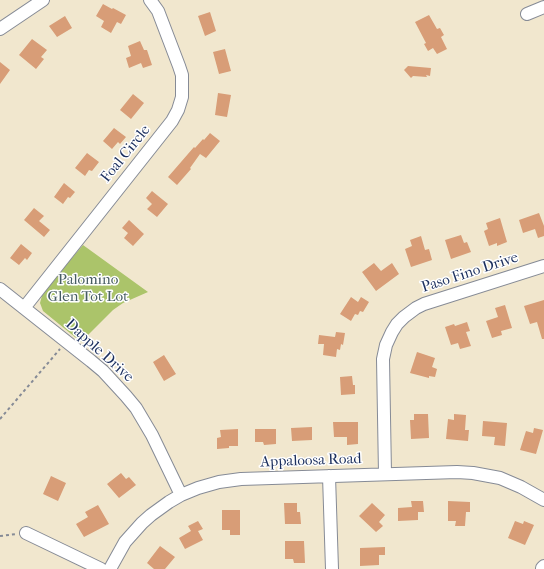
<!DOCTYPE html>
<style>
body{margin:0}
canvas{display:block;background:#f1e7ce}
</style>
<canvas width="544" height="569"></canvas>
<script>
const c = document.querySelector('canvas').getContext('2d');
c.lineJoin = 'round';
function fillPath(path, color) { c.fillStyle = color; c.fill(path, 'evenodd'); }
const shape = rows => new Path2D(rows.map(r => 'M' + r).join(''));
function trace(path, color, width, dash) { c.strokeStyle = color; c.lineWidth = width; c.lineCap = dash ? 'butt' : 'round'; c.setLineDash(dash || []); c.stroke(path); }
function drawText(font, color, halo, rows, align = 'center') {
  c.font = font + ' "IM FELL French Canon",serif'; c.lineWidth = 3; c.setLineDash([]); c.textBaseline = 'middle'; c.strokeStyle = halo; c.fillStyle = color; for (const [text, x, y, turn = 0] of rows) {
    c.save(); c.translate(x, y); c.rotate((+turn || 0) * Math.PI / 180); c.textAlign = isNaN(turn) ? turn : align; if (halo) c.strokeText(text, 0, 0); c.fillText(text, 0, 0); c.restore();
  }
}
fillPath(shape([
 [83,245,148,292,123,303,113,310,81,342,43,311,40,303,43,292]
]), '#abc46a');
fillPath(shape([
 [103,4,112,9,113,8,126,15,121,24,117,22,111,33,101,27,104,21,96,16],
 [210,12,216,31,205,36,198,16],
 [429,15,437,29,440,28,444,35,441,37,447,49,437,54,433,48,428,51,424,44,426,43,415,22],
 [65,16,72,28,57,37,49,26],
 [32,39,47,50,41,57,44,59,36,69,19,55],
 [140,41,144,50,147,50,152,65,143,68,141,63,129,68,126,58,131,56,128,46],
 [225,49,231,71,219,74,213,52],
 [0,62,10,70,0,84],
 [408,66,431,68,430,76,426,75,427,77,413,76,411,78,404,70],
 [218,93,231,95,227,117,215,115],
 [133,94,144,103,131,119,120,110],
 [114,128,126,137,120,144,118,142,112,149,103,141],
 [210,133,220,141,206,158,200,154,190,168,191,169,177,185,168,177,194,147,195,148,203,139,204,140],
 [87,153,99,162,92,171,89,170,85,176,75,168],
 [64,183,75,192,70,198,68,197,63,204,54,197],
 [152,191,168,204,157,217,147,209,152,204,146,198],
 [34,208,44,216,39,221,50,230,44,237,24,220],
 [539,213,544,226,544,236,538,238,535,229,523,233,519,220],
 [500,218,507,242,497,246,497,243,489,246,484,231,488,229,486,223],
 [129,220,144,234,133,246,124,238,128,233,122,228],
 [461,235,464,243,467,242,471,252,451,259,445,240],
 [421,236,425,250,429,249,432,260,411,267,405,249,412,246,410,240],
 [21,244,32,253,27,260,25,258,19,265,10,258],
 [374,263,381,271,392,263,399,274,376,291,362,272],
 [351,297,358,302,361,297,369,302,363,312,360,311,358,315,355,314,351,321,340,314],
 [544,300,544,339,542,339,537,322,530,324,524,306],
 [505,305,512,328,501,331,502,335,492,338,486,321,498,317,495,308],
 [467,322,470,331,466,332,471,346,460,349,458,343,451,345,445,327,454,324,455,326],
 [336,332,345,333,343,345,341,344,340,350,337,349,336,357,323,355,324,344,318,344,319,335,335,337],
 [417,352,435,358,432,367,437,369,435,377,429,376,429,378,410,373],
 [164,355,176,374,164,381,153,362],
 [352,376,353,385,355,385,355,394,341,395,340,377],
 [414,414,428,414,429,438,411,439,410,420,414,420],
 [454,414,466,415,465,430,469,430,468,441,446,439,448,419,454,420],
 [483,421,507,423,505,446,494,445,495,437,482,436],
 [333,422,358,422,358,444,347,445,347,437,334,437],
 [312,427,312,440,292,441,291,428],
 [534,428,543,430,536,454,520,450,526,431,533,433],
 [238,429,238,446,229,446,229,448,217,449,217,438,221,437,220,430],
 [255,429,276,429,276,444,264,445,263,442,255,442],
 [121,473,126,479,129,477,136,485,119,498,107,484],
 [51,476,66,483,58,501,43,494],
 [411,501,423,501,424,512,418,512,418,520,398,521,398,508,412,507],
 [448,501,470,502,470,512,466,512,465,526,455,526,456,521,448,521],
 [284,503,297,503,297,512,300,512,301,524,285,524],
 [372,503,385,515,379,522,383,526,376,532,359,516],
 [98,505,109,524,84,537,76,524,88,517,85,512],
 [222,510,240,510,240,535,230,535,230,530,222,530],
 [198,521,203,529,198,531,203,540,185,549,179,538,191,531,188,526],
 [515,521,523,524,524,521,534,525,525,545,508,538],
 [285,541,304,541,305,563,294,563,293,559,285,559],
 [160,546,175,557,165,569,154,569,147,563],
 [385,547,385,555,379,555,379,565,360,566,360,548]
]), '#d89d77');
const minor = shape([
 [527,14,544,7],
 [0,29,43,0],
 [0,289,91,361,103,371,126,396,136,408,152,435,181,495],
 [24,308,172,121,178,110,182,97,182,75,179,66,158,11,150,0],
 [385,474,383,359,386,345,392,332,397,324,404,317,416,308,424,304,544,266],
 [329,476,332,569],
 [26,533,101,569],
 [542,568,544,566],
 [110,569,125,542,142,523,151,515,169,502,181,495,198,488,219,482,241,479,457,472,473,473,500,478,521,487,544,500]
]);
trace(minor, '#868b96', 14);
trace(shape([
 [0,419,60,349],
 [0,536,17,534]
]), '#868b96', 2, [3, 3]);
trace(minor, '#fff', 12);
drawText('15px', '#1b2f5e', '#fff', [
 ["Foal Circle",126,154,-51],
 ["Paso Fino Drive",470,273,-18],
 ["Dapple Drive",99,351,42],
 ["Appaloosa Road",311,461,-2]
]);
drawText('15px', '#465c62', '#fff', [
 ["Palomino",88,280],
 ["Glen Tot Lot",88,297]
]);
</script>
